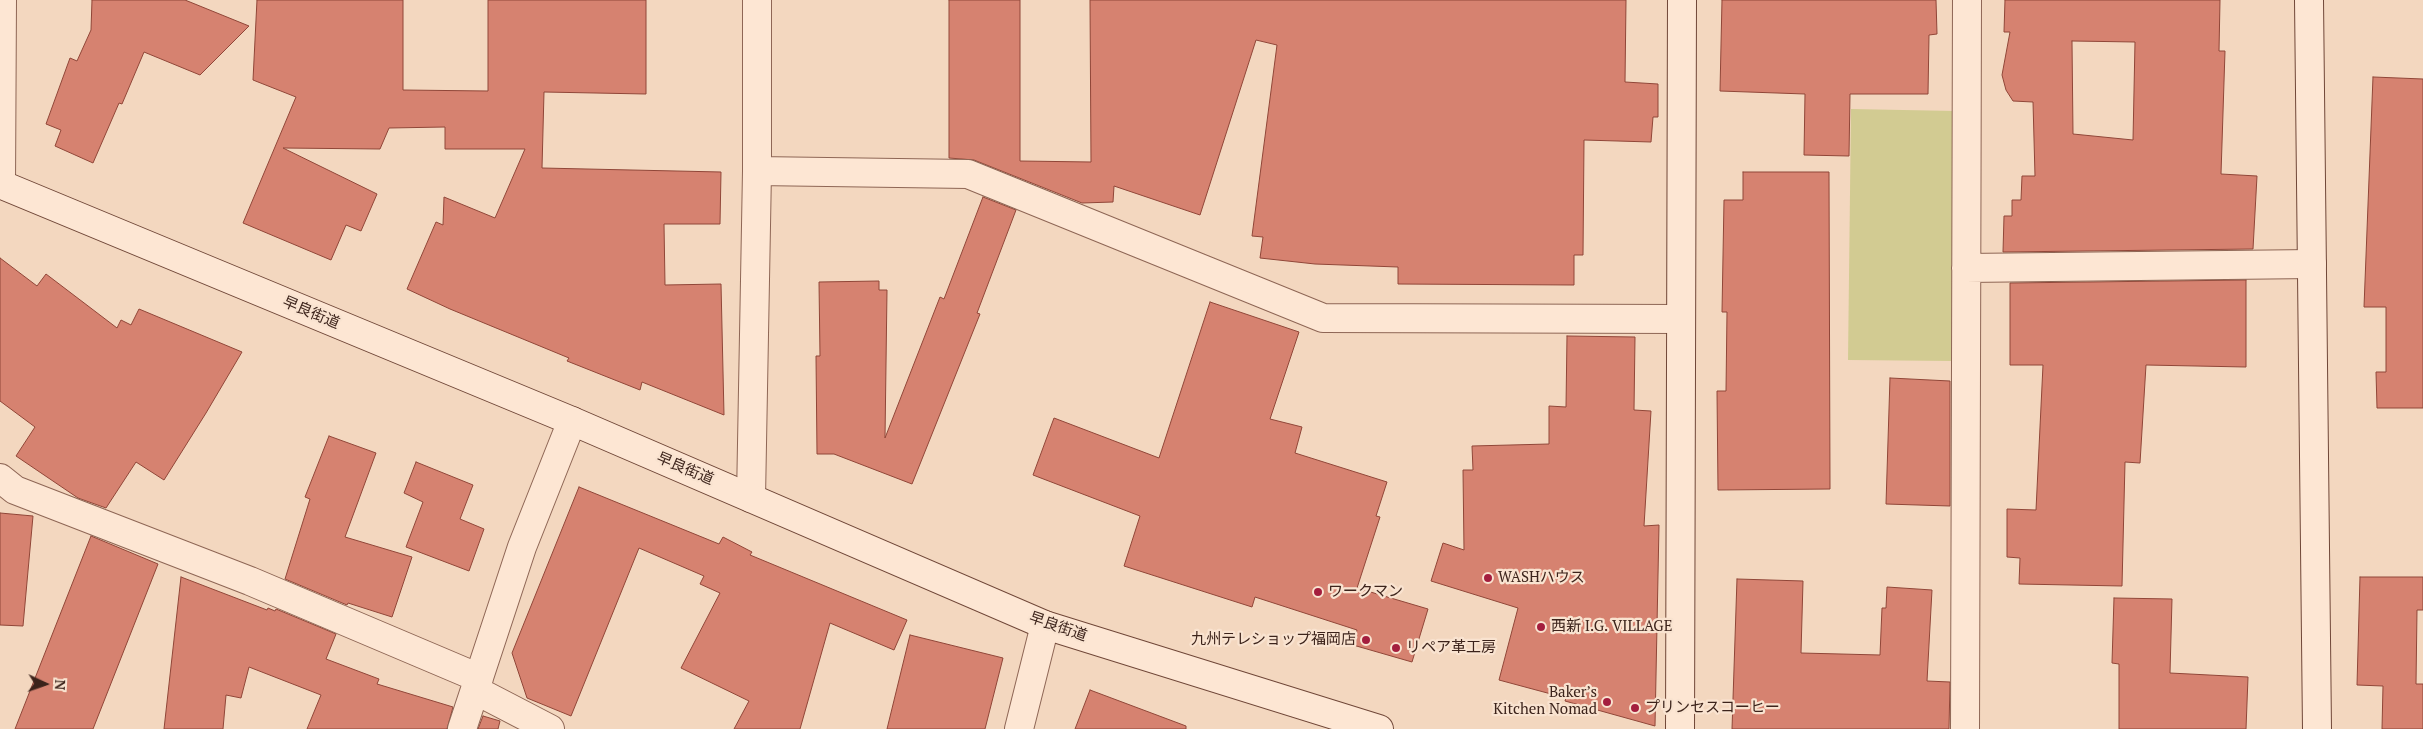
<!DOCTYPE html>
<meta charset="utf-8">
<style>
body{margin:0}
#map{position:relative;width:2423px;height:729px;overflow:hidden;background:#f3d7bf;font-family:"PT Serif",serif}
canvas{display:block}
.north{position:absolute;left:20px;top:659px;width:50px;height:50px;-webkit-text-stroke:4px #f9e3d0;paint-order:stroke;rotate:93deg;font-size:14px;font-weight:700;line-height:20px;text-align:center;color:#3c231b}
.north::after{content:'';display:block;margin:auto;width:18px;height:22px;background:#3c231b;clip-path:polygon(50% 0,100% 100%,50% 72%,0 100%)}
</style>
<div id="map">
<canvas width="2423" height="729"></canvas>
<div class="north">N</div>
</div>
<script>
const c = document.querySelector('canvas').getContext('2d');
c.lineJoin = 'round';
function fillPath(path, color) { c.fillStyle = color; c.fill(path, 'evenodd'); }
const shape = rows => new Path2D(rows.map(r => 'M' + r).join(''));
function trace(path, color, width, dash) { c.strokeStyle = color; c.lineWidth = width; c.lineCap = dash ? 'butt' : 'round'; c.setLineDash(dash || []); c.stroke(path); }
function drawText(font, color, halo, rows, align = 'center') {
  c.font = font + ' "PT Serif","Noto Sans JP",serif'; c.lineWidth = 4.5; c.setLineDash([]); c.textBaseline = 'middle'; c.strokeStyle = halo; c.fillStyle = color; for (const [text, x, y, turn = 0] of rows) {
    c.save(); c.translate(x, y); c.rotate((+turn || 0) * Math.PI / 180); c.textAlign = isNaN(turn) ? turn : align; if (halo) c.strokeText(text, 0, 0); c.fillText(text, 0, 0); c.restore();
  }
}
fillPath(shape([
 [1851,109,1955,111,1952,361,1848,360]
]), '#d2cb92');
const building = shape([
 [92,0,185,0,249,26,200,75,144,52,122,104,119,103,93,163,55,146,61,130,46,124,70,58,77,61,91,30,92,0],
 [257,0,403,0,403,90,488,91,488,0,646,0,646,94,544,92,542,168,721,172,720,224,664,224,665,285,721,284,724,415,642,382,640,390,567,361,569,358,450,309,407,289,436,222,443,225,444,197,495,218,525,149,445,149,445,127,389,128,380,149,283,148,377,194,361,231,346,225,331,260,243,223,296,97,253,80,257,0],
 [949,0,1020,0,1020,161,1091,162,1090,0,1626,0,1625,82,1658,84,1658,117,1653,117,1651,142,1584,140,1583,255,1574,255,1574,285,1398,284,1398,267,1315,264,1260,258,1263,237,1252,236,1277,45,1256,40,1200,215,1114,186,1113,202,1082,203,974,160,949,158,949,0],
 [1722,0,1936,0,1937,34,1929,35,1928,94,1850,94,1849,156,1804,155,1805,94,1720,91,1722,0],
 [2005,0,2220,0,2219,51,2225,51,2221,174,2257,176,2253,249,2003,252,2004,216,2012,216,2012,200,2021,200,2022,176,2035,176,2033,102,2013,101,2006,90,2002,75,2010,32,2004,32,2005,0],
 [2072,41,2135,42,2133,140,2073,134,2072,41],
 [2373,77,2423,79,2423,408,2377,408,2376,372,2386,372,2386,307,2364,307,2373,77],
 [1743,172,1829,172,1830,489,1718,490,1717,391,1726,391,1727,312,1722,312,1724,200,1743,200,1743,172],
 [983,197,1016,210,977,313,980,314,912,484,834,454,817,454,816,356,820,356,819,282,879,281,879,290,887,290,885,438,940,297,944,299,983,197],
 [0,258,37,286,46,274,117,328,121,320,131,325,139,309,242,352,206,413,164,480,136,462,106,508,78,498,16,456,35,427,0,401,0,258],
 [2246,280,2246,367,2146,365,2140,463,2125,462,2122,586,2019,584,2020,558,2007,557,2007,509,2036,510,2043,365,2010,365,2010,283,2246,280],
 [1210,302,1299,332,1270,419,1302,427,1295,453,1387,482,1376,516,1380,517,1357,588,1428,609,1412,662,1353,645,1357,630,1255,597,1252,607,1124,566,1140,516,1033,475,1054,418,1159,458,1210,302],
 [1567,336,1635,337,1634,410,1651,411,1644,526,1659,525,1655,726,1565,701,1566,698,1499,680,1518,608,1431,581,1443,543,1464,550,1463,470,1473,470,1472,446,1549,444,1549,406,1566,407,1567,336],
 [1890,378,1950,381,1950,506,1886,504,1890,378],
 [329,436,376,453,345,537,412,557,392,617,348,603,347,605,285,579,310,499,305,497,329,436],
 [416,462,473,485,460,519,484,529,469,571,406,547,423,502,404,493,416,462],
 [579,487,719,544,723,537,752,552,750,555,907,620,894,650,830,623,800,729,734,729,749,701,681,668,720,593,700,584,704,576,639,548,571,716,527,698,512,653,579,487],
 [0,513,33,516,23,626,0,625,0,513],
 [91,536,158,564,93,729,15,729,91,536],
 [181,577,267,610,268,608,275,611,276,609,336,634,326,659,379,679,377,684,453,707,447,729,307,729,321,695,249,667,241,698,226,695,223,729,164,729,181,577],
 [2360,577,2423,577,2423,610,2417,610,2416,684,2423,684,2423,729,2382,729,2383,686,2357,685,2360,577],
 [1737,579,1803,581,1801,653,1880,655,1882,608,1886,608,1887,587,1932,590,1927,681,1950,682,1949,729,1732,729,1737,579],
 [2114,598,2172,599,2170,673,2248,677,2246,729,2119,729,2119,664,2112,663,2114,598],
 [910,635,1003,658,985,729,887,729,910,635],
 [1090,690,1186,726,1186,729,1075,729,1090,690],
 [483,716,500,721,498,729,478,729,483,716]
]);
fillPath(building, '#d68270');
trace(building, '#904638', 1);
const street = shape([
 [757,171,968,174,1323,318,1681,319],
 [1,184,2,0],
 [1966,268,2312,264],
 [0,478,15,490,250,581,479,678],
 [751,498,757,171,757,0],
 [475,690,550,729],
 [462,729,522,547,572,421],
 [1019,729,1045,625],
 [1965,729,1967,0]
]);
const secondary = shape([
 [2309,0,2317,729],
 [0,184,572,421,1045,625,1379,729],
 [1680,729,1682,0]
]);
trace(street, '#8e6655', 30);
trace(secondary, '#704738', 30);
trace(street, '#fde6d3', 28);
trace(secondary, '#fde6d3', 28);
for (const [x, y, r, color] of [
 [1488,578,5,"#a41e3e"],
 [1318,592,5,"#a41e3e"],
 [1541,627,5,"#a41e3e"],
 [1366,640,5,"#a41e3e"],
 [1396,648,5,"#a41e3e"],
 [1607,702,5,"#a41e3e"],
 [1635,708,5,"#a41e3e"]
]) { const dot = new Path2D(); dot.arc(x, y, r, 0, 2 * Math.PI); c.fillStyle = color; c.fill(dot); trace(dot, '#f9e3d0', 2); }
drawText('15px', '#3c231b', '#f9e3d0', [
 ["早良街道",311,313,23],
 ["早良街道",685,469,23],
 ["早良街道",1058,627,19]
]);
drawText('15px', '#3c231b', '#f9e3d0', [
 ["WASHハウス",1498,578],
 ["ワークマン",1328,592],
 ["西新 I.G. VILLAGE",1551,627],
 ["九州テレショップ福岡店",1356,640,"right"],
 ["リペア革工房",1406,648],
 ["Baker’s",1597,693,"right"],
 ["Kitchen Nomad",1597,710,"right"],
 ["プリンセスコーヒー",1645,708]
], 'left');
</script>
